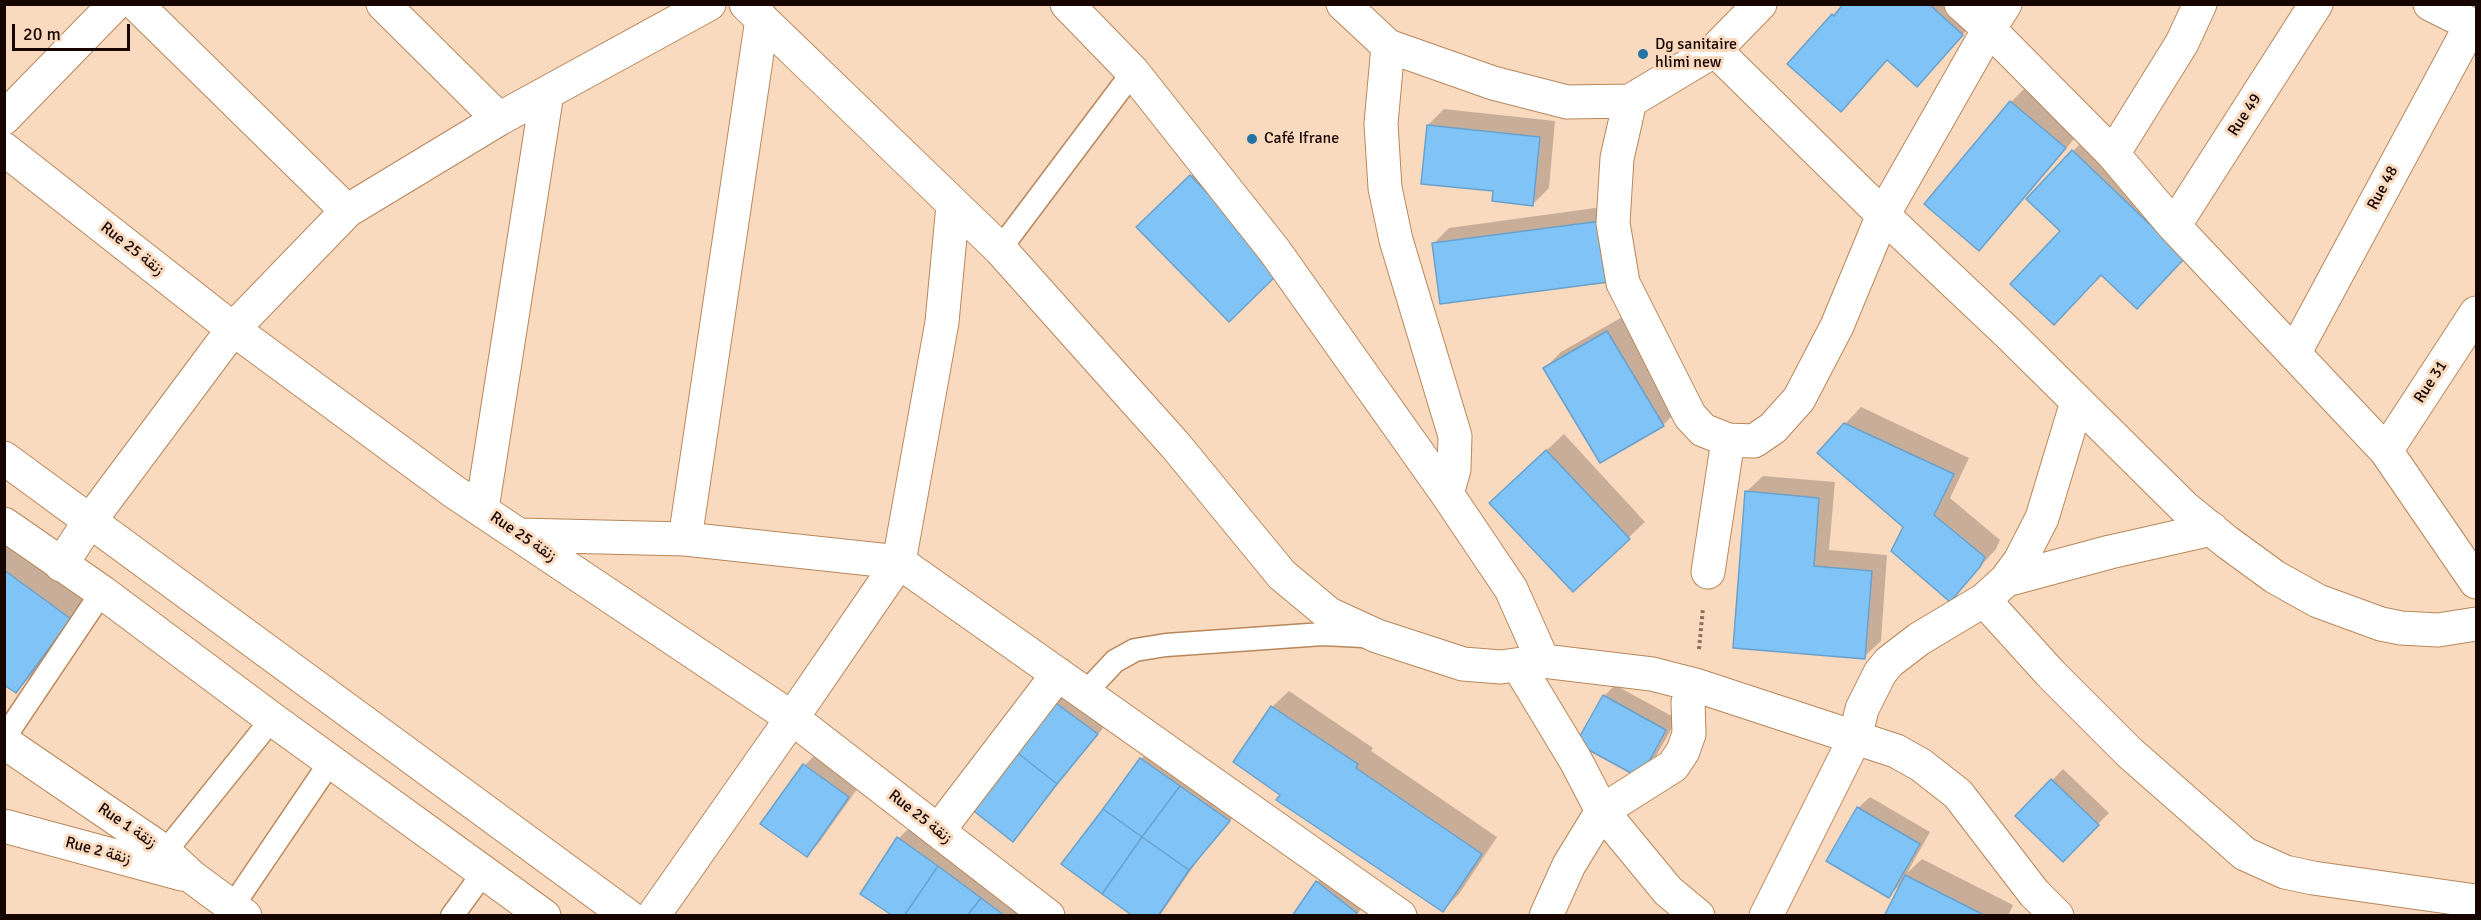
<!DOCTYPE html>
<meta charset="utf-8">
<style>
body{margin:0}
#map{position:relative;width:2481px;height:920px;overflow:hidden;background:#fadabf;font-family:Signika,sans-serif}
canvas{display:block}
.frame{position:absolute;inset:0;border:6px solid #170600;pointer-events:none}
.scale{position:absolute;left:12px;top:24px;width:118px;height:27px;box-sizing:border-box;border:3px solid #170600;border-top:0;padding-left:8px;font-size:18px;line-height:21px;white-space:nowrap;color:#170600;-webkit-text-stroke:4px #fadabf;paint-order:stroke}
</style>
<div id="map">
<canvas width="2481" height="920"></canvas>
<div class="frame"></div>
<div class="scale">20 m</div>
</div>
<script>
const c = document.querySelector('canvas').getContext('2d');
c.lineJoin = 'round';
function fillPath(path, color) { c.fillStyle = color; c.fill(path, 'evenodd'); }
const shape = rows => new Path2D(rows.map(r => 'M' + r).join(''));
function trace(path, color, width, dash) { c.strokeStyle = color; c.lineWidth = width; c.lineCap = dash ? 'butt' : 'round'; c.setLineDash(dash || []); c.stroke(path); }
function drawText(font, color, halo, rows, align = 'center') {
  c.font = font + ' Signika,Vazirmatn,sans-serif'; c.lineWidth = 6; c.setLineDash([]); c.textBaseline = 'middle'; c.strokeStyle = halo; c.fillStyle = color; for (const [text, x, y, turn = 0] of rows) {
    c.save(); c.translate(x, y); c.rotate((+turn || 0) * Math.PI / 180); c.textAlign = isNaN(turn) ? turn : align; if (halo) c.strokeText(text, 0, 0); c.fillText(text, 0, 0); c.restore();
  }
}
fillPath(shape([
 [1843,4,1963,4,1978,18,1917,84,1888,59,1841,110,1789,64],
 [2027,86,2081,131,1979,249,2011,102],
 [1444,109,1555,121,1549,188,1532,205,1494,189,1428,125],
 [2089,135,2200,241,2062,231,2073,151],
 [1207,160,1297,253,1229,320,1138,227],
 [1617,205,1625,264,1433,244,1449,228],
 [1624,316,1679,409,1663,425,1545,368,1561,352],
 [1861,407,1969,458,1950,498,2000,540,1996,549,1950,600,1845,424],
 [1564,434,1645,522,1573,590,1507,487],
 [1763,476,1835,482,1829,550,1887,555,1881,641,1864,657,1746,492],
 [4,543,86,602,32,675,16,691,4,683],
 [1615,685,1677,719,1651,765,1640,776,1604,696],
 [1065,691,1108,722,1013,840,1054,702],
 [1289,691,1373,748,1371,751,1497,837,1459,894,1443,910,1235,762,1272,707],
 [1152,748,1240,809,1200,857,1161,914,1136,916,1141,759],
 [816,754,860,785,818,844,806,855,805,765],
 [2063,769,2109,813,2063,860,2018,816],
 [1870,797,1930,832,1907,873,1922,859,2013,905,2008,916,1886,916,1901,884,1889,896,1858,808],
 [910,827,1030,916,894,916,862,894,899,838],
 [1328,870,1367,901,1356,916,1294,916,1317,882]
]), '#0003');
const building = shape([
 [1843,4,1929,4,1963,35,1917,87,1887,60,1841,112,1787,64,1832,14,1834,16,1843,4],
 [2010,101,2066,148,1979,251,1924,204,2010,101],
 [1427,125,1540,137,1533,206,1492,201,1493,191,1421,184,1427,125],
 [2072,150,2185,258,2137,309,2101,275,2054,325,2010,284,2060,231,2026,199,2072,150],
 [1190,175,1282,270,1229,322,1136,227,1190,175],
 [1601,221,1609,282,1440,304,1432,243,1601,221],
 [1607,331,1664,426,1600,463,1543,368,1607,331],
 [1844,423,1954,474,1934,515,1985,557,1980,567,1950,602,1891,551,1903,527,1817,453,1844,423],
 [1546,450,1630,539,1573,592,1489,503,1546,450],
 [1745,491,1819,498,1814,566,1872,571,1865,659,1733,648,1745,491],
 [4,570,71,619,16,693,4,685,4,570],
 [1603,695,1666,730,1640,778,1576,743,1603,695],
 [1053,701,1098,734,1057,784,1014,750,1053,701],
 [1271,706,1358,764,1356,768,1482,854,1443,912,1276,800,1280,795,1233,762,1271,706],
 [1014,750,1057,784,1013,842,970,808,1014,750],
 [1140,758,1180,786,1142,837,1103,809,1140,758],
 [803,764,849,797,807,857,760,824,803,764],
 [2051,779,2099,825,2063,862,2015,816,2051,779],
 [1180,786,1230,821,1189,870,1142,837,1180,786],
 [1857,807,1920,844,1889,898,1826,861,1857,807],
 [1103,809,1142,837,1102,894,1061,864,1103,809],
 [897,837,938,866,904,916,893,916,860,894,897,837],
 [1142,837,1189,870,1158,916,1133,916,1102,894,1142,837],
 [938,866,981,898,967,916,904,916,938,866],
 [1905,875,1986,916,1884,916,1905,875],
 [1316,881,1357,913,1355,916,1292,916,1316,881],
 [981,898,1005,916,967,916,981,898]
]);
fillPath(building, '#7fc3f7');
trace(building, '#6aa1cb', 1.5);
const lane = shape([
 [1000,249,1133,72],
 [1085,693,1115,661,1135,650,1166,645,1323,634,1363,636],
 [4,738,102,592],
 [165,852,272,719],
 [230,916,232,907,331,761],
 [452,916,484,872]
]);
const street = shape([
 [136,4,347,211],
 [383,4,499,119],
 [746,4,1000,249,1176,446,1282,575,1329,614,1377,636,1463,664,1501,667,1543,661,1652,674,1695,685,1896,751,1921,765,1958,794,2034,893,2057,916],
 [1067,4,1133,72,1274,250,1447,494,1511,589,1543,661],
 [1343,4,1388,46,1493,83,1567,102,1630,101,1715,50,1760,4],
 [1961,4,1989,29,2113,154,2174,226,2386,451,2476,582],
 [2430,4,2476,27],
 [1388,46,1381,124,1385,188,1396,240,1455,436,1454,469,1447,494],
 [1715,50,1883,215,2008,333,2184,507,2227,542,2275,577,2318,601,2381,624,2401,628,2438,630,2476,624],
 [1630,101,1617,158,1613,223,1623,283,1690,416,1703,430,1728,440,1754,441,1773,428,1799,399,1837,326,1883,215,1989,29,2005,4],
 [4,118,115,4],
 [4,149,233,329,453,491,792,718,1048,916],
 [2113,154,2182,43,2200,4],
 [2174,226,2316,4],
 [2295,352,2471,25],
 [2386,451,2476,313],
 [4,458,628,916],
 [482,509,547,93],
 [4,524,102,592,272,719,544,916],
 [519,535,685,539,899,562,1400,916],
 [685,539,762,19],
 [61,565,89,522,233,329,347,211,499,119,709,4],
 [1708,572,1728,440],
 [2006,580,2110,552,2212,529],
 [1984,600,2051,674,2130,753,2245,854,2285,872,2313,878,2476,901],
 [1518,665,1576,761,1602,811,1668,891,1698,916],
 [4,742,165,852,192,877,245,916],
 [4,826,182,874],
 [938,831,1058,674],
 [653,916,792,718,899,562,942,322,953,205],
 [1546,916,1569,865,1602,811,1673,766,1683,751,1689,734,1688,702,1695,685],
 [1766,916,1855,738,1862,709,1880,673,1889,662,1919,639,1984,600,2006,580,2020,561,2042,518,2077,402]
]);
trace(lane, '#b8875b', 25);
trace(street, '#b8875b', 35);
trace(shape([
 [1699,649,1703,608]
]), '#897160', 4, [3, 3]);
trace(lane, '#fff', 22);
trace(street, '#fff', 33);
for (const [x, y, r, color] of [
 [1643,54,6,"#2471a3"],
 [1252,139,6,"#2471a3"]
]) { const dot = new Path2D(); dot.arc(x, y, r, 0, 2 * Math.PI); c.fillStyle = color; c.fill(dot); trace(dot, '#fadabf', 2); }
drawText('16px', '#170600', '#fadabf', [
 ["Dg sanitaire",1655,45],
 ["hlimi new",1655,63],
 ["Café Ifrane",1264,139]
], 'left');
drawText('16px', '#170600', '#fadabf', [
 ["Rue 49",2245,115,-57],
 ["Rue 48",2383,188,-62],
 ["Rue 25 زنقة",132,249,38],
 ["Rue 31",2431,382,-57],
 ["Rue 25 زنقة",523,537,34],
 ["Rue 25 زنقة",920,817,38],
 ["Rue 1 زنقة",127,826,34],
 ["Rue 2 زنقة",98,851,15]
]);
</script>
